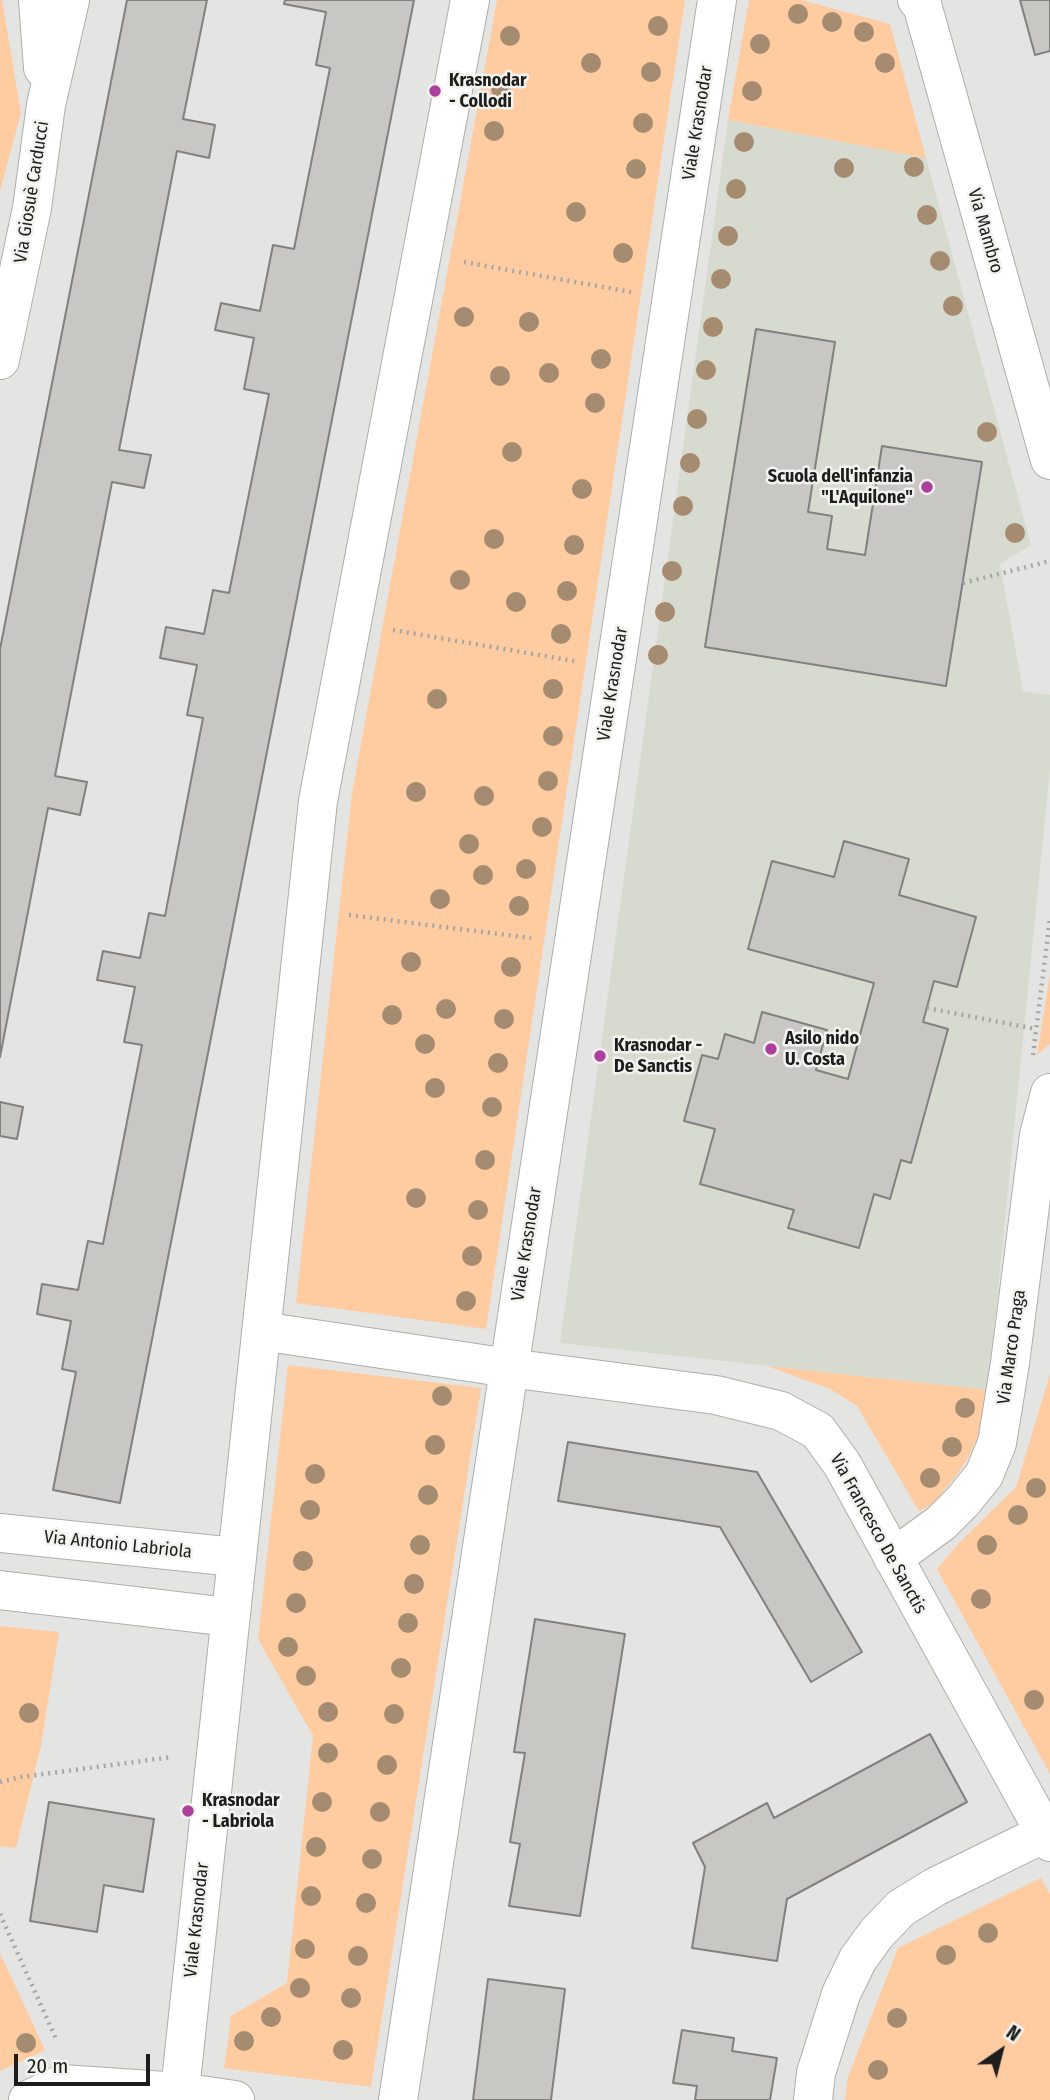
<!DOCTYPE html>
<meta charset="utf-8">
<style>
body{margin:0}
#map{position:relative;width:1050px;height:2100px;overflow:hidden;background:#e4e5e2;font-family:"Fira Sans Condensed",sans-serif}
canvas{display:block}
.north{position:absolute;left:966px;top:2016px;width:70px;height:70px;-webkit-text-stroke:5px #f2f3ef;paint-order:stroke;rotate:35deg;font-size:19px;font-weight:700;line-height:28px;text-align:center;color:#1d1d1c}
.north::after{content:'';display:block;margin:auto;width:24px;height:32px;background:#1d1d1c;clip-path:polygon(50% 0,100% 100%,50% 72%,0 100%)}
.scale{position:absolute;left:14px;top:2054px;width:136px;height:32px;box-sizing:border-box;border:4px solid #1d1d1c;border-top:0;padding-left:9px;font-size:21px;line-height:24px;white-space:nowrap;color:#1d1d1c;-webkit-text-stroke:5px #f2f3ef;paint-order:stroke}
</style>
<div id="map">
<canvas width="1050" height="2100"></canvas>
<div class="north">N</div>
<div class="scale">20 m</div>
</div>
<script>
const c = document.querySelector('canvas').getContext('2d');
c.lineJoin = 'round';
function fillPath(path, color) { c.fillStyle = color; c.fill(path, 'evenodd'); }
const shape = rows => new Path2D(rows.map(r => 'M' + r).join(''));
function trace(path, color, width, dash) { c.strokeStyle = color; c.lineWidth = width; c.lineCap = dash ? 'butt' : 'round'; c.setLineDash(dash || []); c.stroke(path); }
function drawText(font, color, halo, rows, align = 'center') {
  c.font = font + ' "Fira Sans Condensed",sans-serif'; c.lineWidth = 5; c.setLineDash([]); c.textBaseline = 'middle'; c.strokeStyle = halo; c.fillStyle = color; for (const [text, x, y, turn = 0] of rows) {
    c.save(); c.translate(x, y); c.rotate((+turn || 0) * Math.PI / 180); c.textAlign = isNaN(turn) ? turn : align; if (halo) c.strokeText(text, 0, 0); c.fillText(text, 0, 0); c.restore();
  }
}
fillPath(shape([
 [728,120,926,158,1031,545,1000,564,1023,691,1050,695,1050,770,988,1390,560,1343]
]), '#d7dacf');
fillPath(shape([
 [0,0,2,0,21,113,0,191],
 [497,0,685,0,486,1329,296,1303,352,793],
 [749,0,801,0,890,24,926,158,728,120],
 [1050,974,1050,1044,1037,1055],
 [288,1365,481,1388,371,2087,224,2068,231,2016,287,1983,313,1736,258,1639],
 [767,1366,988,1390,978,1436,968,1458,955,1477,933,1504,919,1511,857,1406,830,1389],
 [1050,1374,1050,1774,937,1569,959,1543,1016,1487],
 [0,1626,59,1632,41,1746,16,1848,0,1846],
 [1041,1878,1050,1894,1050,2100,845,2100,848,2077,898,1948],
 [0,1953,45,2050,0,2071]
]), '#ffcba0');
const building = shape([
 [127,0,207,0,183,119,215,125,209,158,177,151,119,450,151,455,144,488,112,482,55,776,87,782,80,815,48,808,0,1057,0,649,127,0],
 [285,0,414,0,120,1503,53,1490,76,1372,62,1369,71,1321,37,1314,42,1284,78,1290,88,1241,103,1244,142,1045,124,1042,135,987,97,980,103,951,140,958,149,913,165,916,203,718,187,715,197,665,160,658,166,627,204,634,213,590,229,593,269,394,244,389,254,338,215,330,221,303,260,311,273,245,294,249,330,68,316,65,326,12,284,4,285,0],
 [1020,0,1050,0,1050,51,1035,55,1020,0],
 [756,329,835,342,808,512,832,516,827,549,865,555,882,446,982,462,946,686,705,647,756,329],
 [844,841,909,859,899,895,976,917,957,987,934,981,923,1022,948,1029,911,1163,901,1160,890,1199,874,1194,859,1248,788,1228,794,1210,700,1184,715,1129,684,1121,702,1055,718,1059,725,1034,754,1043,762,1012,827,1030,816,1070,848,1079,874,983,748,949,772,861,834,877,844,841],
 [0,1102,23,1107,17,1139,0,1136,0,1102],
 [568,1442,757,1472,862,1652,811,1682,720,1527,558,1501,568,1442],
 [535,1619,625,1634,580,1916,509,1906,520,1844,510,1842,525,1753,514,1752,535,1619],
 [930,1734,967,1802,787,1899,777,1961,692,1948,705,1867,693,1843,767,1803,774,1818,930,1734],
 [49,1802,154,1819,143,1892,104,1885,97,1932,30,1921,49,1802],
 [488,1979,565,1989,551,2100,473,2100,488,1979],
 [682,2030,734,2038,732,2051,777,2058,770,2100,695,2100,697,2086,673,2083,682,2030]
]);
fillPath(building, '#c8c7c4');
trace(building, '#82817e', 2);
const minor = shape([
 [38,0,43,68],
 [917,0,921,1,1050,460],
 [0,360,32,208,46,105,70,0],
 [261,1331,509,1368,716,1395,781,1411,818,1431,842,1464,1050,1842],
 [0,1533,235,1557],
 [893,1558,941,1523,963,1501,984,1475,997,1443,1010,1363,1039,1135,1050,1093],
 [0,1590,229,1617],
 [28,2100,62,2084,180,2092,235,2100],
 [179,2100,318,801,470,0],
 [398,2100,717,0],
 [813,2100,816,2073,841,1994,858,1959,877,1933,901,1908,935,1887,1045,1833]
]);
trace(minor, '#aeafab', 40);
trace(shape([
 [464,262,631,292],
 [963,583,1050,561],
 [393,630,574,661],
 [349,915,531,938],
 [927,1008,1036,1029],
 [1033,1055,1050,918],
 [0,1782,21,1777,172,1757],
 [0,1914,57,2041]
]), '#a6a7a4', 4.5, [2, 5]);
trace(minor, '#fff', 38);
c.fillStyle = '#a58b70';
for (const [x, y] of [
 [798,14],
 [832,22],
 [658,26],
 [864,32],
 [510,36],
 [760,44],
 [591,63],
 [885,63],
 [651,72],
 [501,89],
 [752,91],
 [643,123],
 [494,131],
 [744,142],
 [914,167],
 [844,168],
 [636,169],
 [736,189],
 [576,212],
 [927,215],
 [728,236],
 [623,253],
 [940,261],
 [721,279],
 [953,306],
 [464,317],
 [529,322],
 [713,327],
 [601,359],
 [706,370],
 [549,373],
 [500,376],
 [595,403],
 [697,419],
 [987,432],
 [512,452],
 [690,463],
 [582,489],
 [683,506],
 [1015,533],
 [494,539],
 [574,545],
 [672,571],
 [460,580],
 [567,591],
 [516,602],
 [665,612],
 [561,634],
 [658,655],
 [553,689],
 [437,699],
 [553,736],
 [548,781],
 [416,792],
 [484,796],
 [542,827],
 [469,844],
 [526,869],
 [483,875],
 [440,899],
 [519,906],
 [411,962],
 [511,967],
 [446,1009],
 [392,1015],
 [504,1019],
 [425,1044],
 [498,1063],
 [435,1088],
 [492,1107],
 [485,1160],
 [416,1198],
 [478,1210],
 [472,1256],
 [466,1301],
 [442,1396],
 [965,1408],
 [435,1445],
 [952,1447],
 [315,1474],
 [930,1478],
 [1036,1488],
 [428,1495],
 [310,1510],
 [1018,1515],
 [420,1545],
 [987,1545],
 [303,1561],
 [414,1584],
 [981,1599],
 [296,1603],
 [408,1623],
 [288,1647],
 [401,1668],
 [306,1676],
 [1034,1700],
 [328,1712],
 [29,1713],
 [394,1714],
 [328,1753],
 [387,1765],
 [322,1802],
 [380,1812],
 [316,1847],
 [372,1859],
 [311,1896],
 [366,1903],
 [988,1933],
 [305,1949],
 [946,1955],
 [358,1956],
 [300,1988],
 [351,1998],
 [271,2017],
 [897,2018],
 [244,2041],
 [26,2043],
 [343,2050],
 [878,2070]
]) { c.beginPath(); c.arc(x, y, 10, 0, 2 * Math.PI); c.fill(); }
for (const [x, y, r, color] of [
 [435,91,7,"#ad3f9d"],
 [927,487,7,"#ad3f9d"],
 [771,1049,7,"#ad3f9d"],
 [600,1056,7,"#ad3f9d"],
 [188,1811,7,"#ad3f9d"]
]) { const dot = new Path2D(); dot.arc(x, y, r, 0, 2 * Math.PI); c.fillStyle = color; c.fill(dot); trace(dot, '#f2f3ef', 2.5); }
drawText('bold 18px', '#1d1d1c', '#f2f3ef', [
 ["Krasnodar",449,81],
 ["- Collodi",449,102],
 ["Scuola dell'infanzia",913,477,"right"],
 ["\"L'Aquilone\"",913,498,"right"],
 ["Asilo nido",785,1039],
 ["U. Costa",785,1060],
 ["Krasnodar -",614,1046],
 ["De Sanctis",614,1067],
 ["Krasnodar",202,1801],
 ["- Labriola",202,1822]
], 'left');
drawText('18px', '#1d1d1c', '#f2f3ef', [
 ["Viale Krasnodar",698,123,-81],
 ["Via Giosuè Carducci",32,192,-81],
 ["Via Mambro",985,231,74],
 ["Viale Krasnodar",613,684,-81],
 ["Viale Krasnodar",527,1244,-81],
 ["Via Marco Praga",1012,1347,-82],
 ["Via Francesco De Sanctis",878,1534,61],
 ["Via Antonio Labriola",118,1545,6],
 ["Viale Krasnodar",197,1920,-84]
]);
</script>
